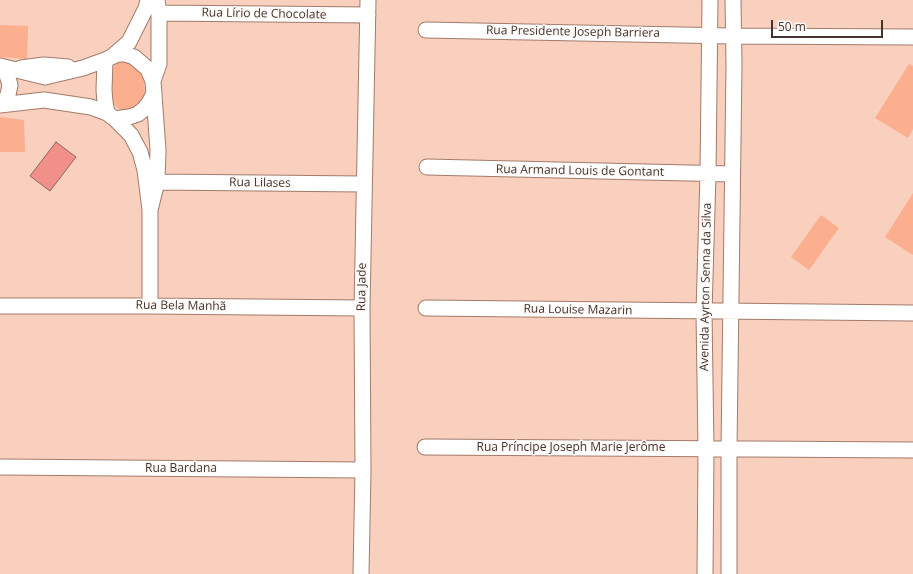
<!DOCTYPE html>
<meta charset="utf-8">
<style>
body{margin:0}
#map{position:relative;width:913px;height:574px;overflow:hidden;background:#f9cfbd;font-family:"Open Sans",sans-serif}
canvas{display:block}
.scale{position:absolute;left:771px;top:20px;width:112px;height:18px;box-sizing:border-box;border:2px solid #44342d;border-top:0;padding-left:5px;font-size:12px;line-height:14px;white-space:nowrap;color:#44342d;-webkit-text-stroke:3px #fdf9f7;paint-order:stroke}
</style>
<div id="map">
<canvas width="913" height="574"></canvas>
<div class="scale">50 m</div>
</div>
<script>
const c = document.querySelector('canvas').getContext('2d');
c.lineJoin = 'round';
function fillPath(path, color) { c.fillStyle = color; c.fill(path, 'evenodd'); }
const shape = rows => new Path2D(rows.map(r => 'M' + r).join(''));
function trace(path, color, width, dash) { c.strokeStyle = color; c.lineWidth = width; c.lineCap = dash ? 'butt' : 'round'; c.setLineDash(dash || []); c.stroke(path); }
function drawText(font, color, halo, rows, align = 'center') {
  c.font = font + ' "Open Sans",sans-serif'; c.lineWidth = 3; c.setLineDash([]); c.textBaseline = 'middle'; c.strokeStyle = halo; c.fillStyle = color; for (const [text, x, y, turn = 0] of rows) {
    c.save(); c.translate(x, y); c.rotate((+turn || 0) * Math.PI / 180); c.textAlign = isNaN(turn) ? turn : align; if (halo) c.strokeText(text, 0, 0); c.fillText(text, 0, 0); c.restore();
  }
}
fillPath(shape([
 [0,25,28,26,27,59,0,57],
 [123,60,138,67,144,79,145,96,137,108,124,113,113,104,108,88,111,68],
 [909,64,913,66,913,129,908,138,875,118],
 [0,117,24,120,25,152,0,152],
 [913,193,913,255,885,237],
 [821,215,839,228,809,270,791,257]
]), '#fcaf8e');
const building = shape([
 [56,142,76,157,50,191,30,176,56,142]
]);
fillPath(building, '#f18f89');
trace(building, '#8f6663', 1);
const street = shape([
 [159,13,368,15],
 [426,30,732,36,913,37],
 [113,56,129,42,146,8,148,0],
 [0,66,45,77,83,68,105,60],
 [0,66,7,75,10,85,8,95,3,104],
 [21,68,44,65,68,67],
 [153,81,159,64,159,13,157,0],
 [0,105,44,100,91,107,107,113],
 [115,119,131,135,140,152,145,170,150,210,150,306],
 [427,167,732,174],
 [157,182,363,184],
 [150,210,157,182,158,150,153,81,148,69,134,57,125,54,118,54,105,60,104,90,105,102,107,113,115,119,129,117,138,114,144,109,149,103,154,93],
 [0,306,150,306,362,308],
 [426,308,913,313],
 [425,447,913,450],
 [0,467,363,470],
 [361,574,363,470,362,308,368,0],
 [705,574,706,449,704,312,708,174,710,0],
 [729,574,729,449,734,65,733,0]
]);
trace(street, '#a27b6b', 17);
trace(street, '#fff', 15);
drawText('12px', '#44342d', '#fdf9f7', [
 ["Rua Lírio de Chocolate",264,14,1],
 ["Rua Presidente Joseph Barriera",573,32,1],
 ["Rua Armand Louis de Gontant",580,171,1],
 ["Rua Lilases",260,183,1],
 ["Rua Jade",362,287,-89],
 ["Avenida Ayrton Senna da Silva",706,287,-89],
 ["Rua Bela Manhã",181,306,1],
 ["Rua Louise Mazarin",578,310,1],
 ["Rua Príncipe Joseph Marie Jerôme",571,448],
 ["Rua Bardana",181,469]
]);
</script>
